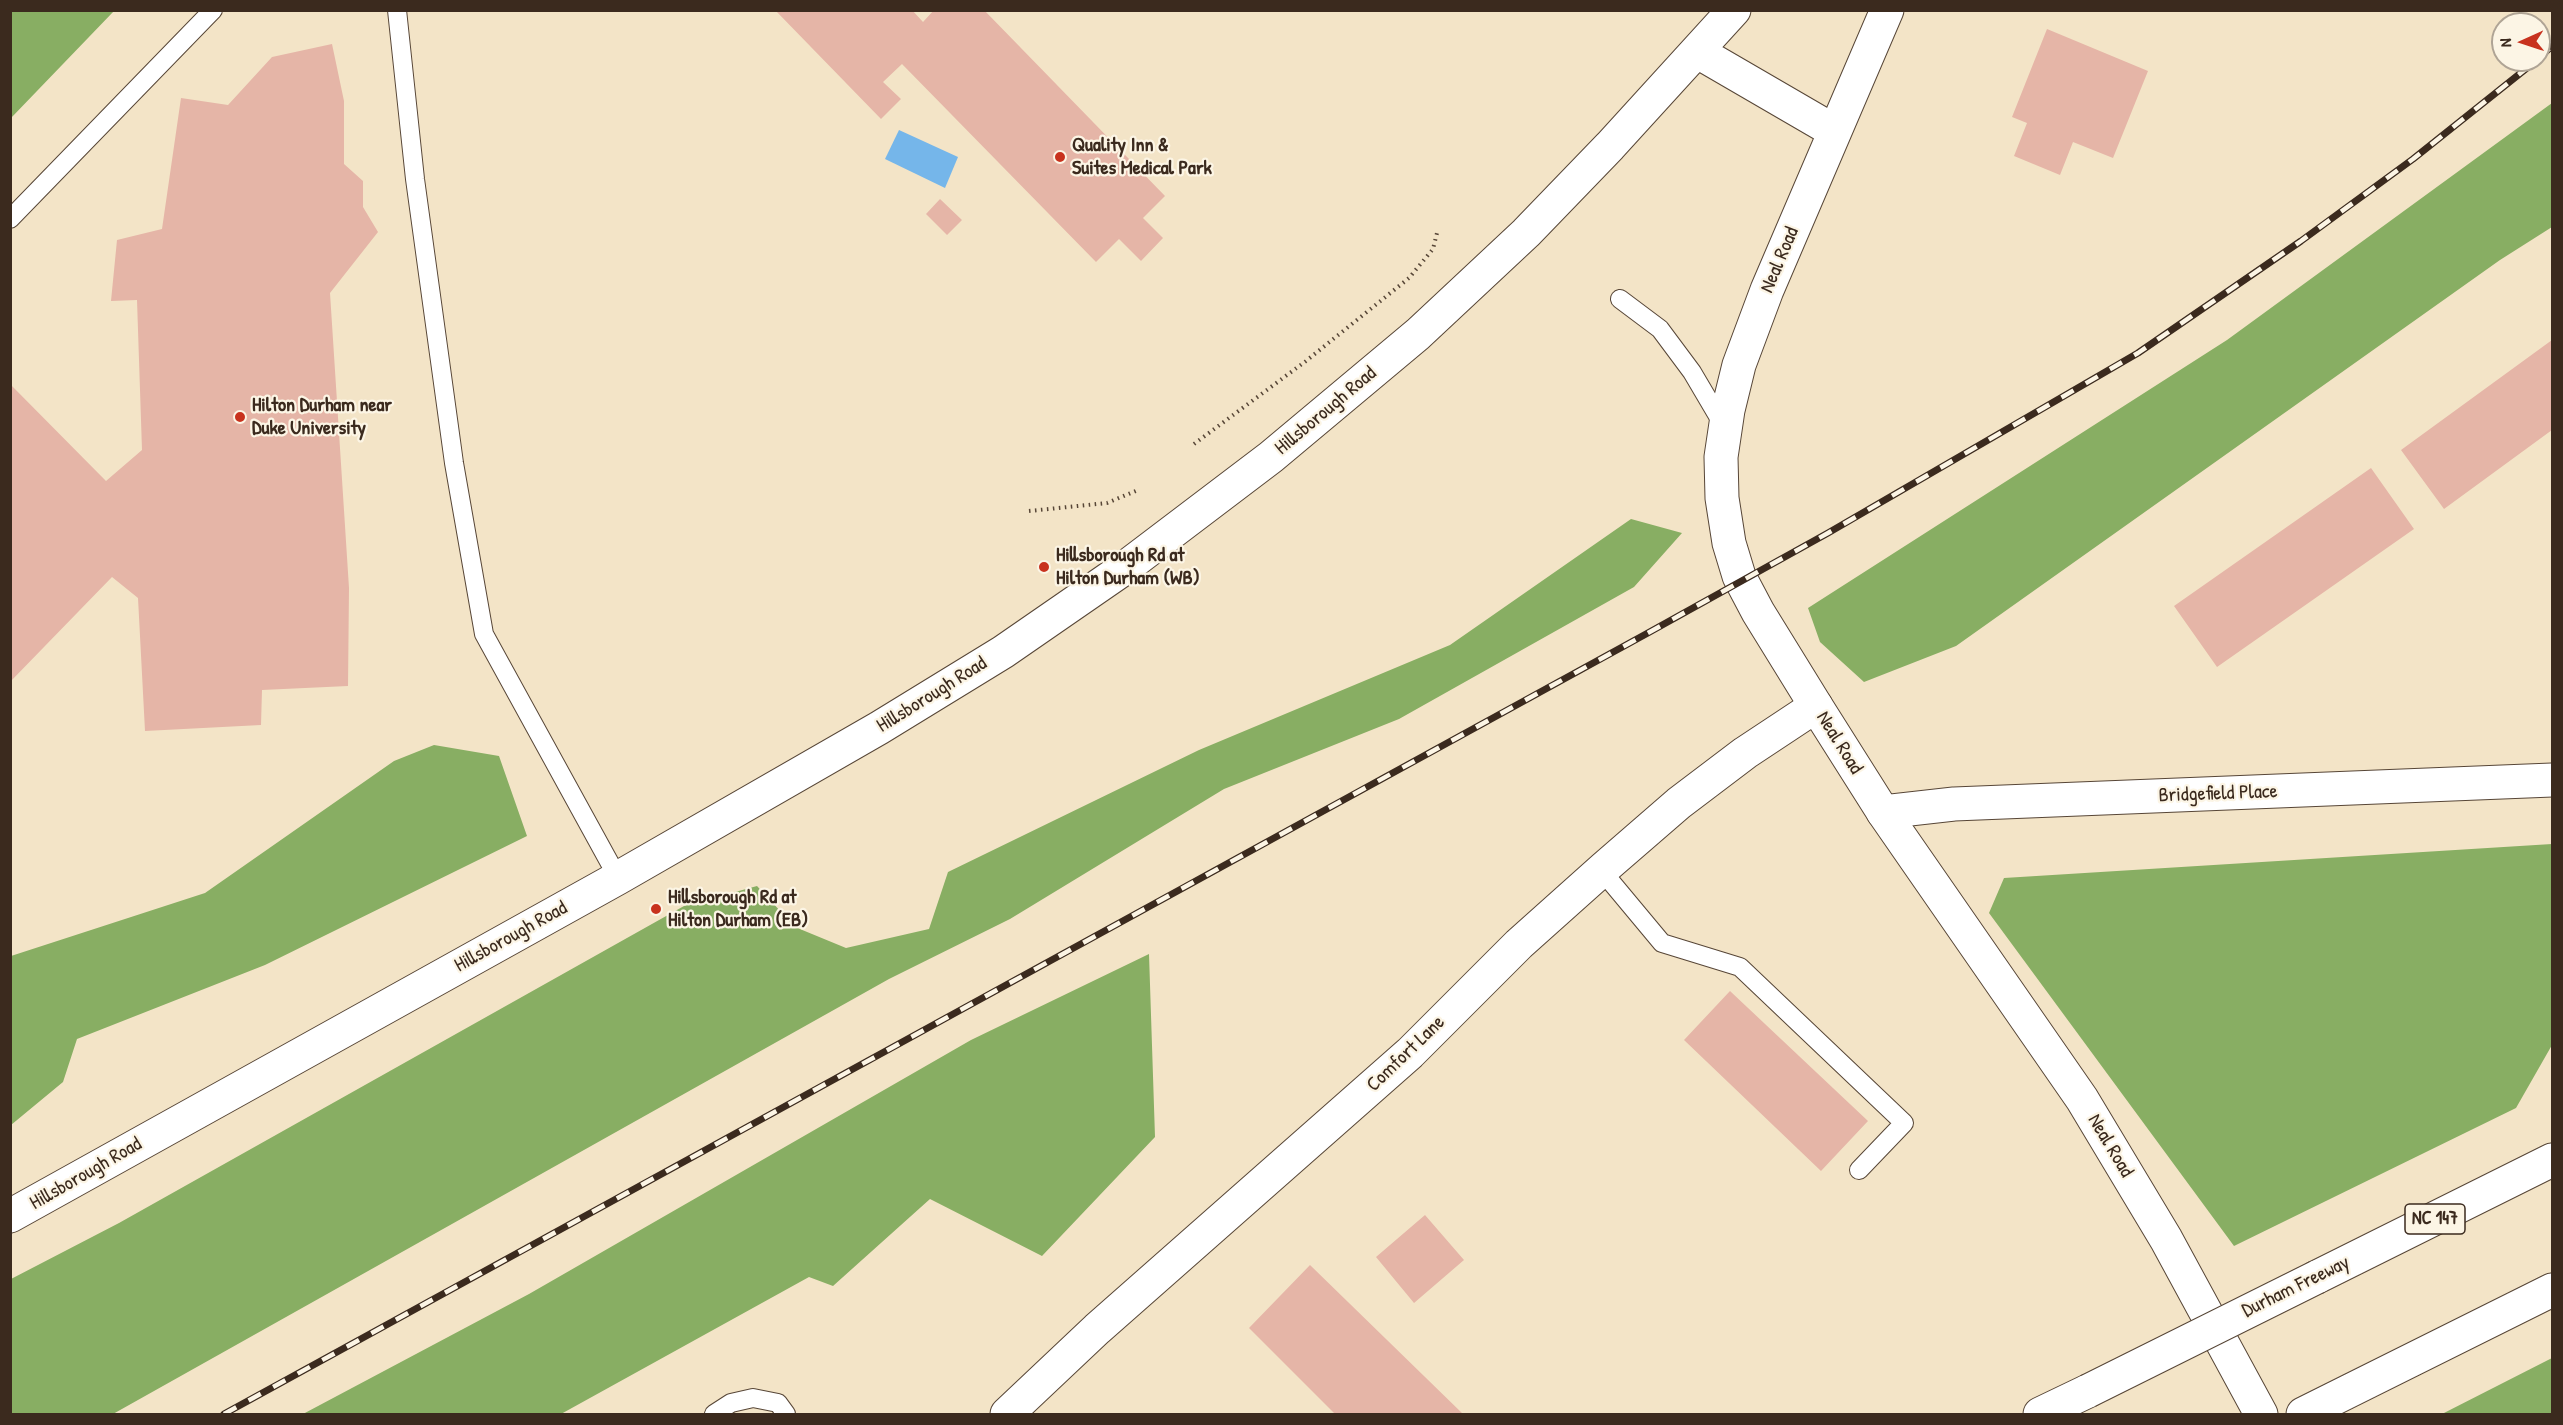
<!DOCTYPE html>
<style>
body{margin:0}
#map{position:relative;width:2563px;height:1425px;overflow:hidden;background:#f3e4c7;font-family:"Patrick Hand",sans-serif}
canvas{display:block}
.frame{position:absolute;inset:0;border:12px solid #3b2a1e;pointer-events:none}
.north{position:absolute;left:2491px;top:12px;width:60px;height:60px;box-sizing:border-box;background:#fcf5e5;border:2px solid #afa495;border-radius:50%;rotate:267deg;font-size:16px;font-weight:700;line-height:24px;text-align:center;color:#3b2a1e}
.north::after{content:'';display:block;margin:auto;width:21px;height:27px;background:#c8321e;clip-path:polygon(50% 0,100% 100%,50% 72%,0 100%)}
</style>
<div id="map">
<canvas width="2563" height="1425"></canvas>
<div class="frame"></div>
<div class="north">N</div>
</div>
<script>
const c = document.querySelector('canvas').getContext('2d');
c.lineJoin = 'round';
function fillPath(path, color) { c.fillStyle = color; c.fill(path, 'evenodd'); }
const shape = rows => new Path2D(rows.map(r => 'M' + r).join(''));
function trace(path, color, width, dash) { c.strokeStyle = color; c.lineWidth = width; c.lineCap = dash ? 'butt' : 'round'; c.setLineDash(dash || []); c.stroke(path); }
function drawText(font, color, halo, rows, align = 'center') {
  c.font = font + ' "Patrick Hand",sans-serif'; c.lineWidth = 4.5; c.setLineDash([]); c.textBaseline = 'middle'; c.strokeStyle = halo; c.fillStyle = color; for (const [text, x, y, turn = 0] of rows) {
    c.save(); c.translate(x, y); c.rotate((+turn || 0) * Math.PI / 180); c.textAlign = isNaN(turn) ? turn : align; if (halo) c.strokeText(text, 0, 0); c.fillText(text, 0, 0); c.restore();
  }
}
fillPath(shape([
 [11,10,114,11,11,118,10,11],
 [2552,103,2552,227,2500,260,1956,646,1864,682,1820,642,1808,608,2227,340],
 [1631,519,1682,533,1634,587,1399,719,1224,789,1010,919,889,979,113,1414,11,1414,11,1279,119,1223,684,906,757,886,795,927,846,948,929,929,948,872,1199,750,1450,645],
 [434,745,499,756,527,836,265,965,77,1039,63,1082,11,1125,11,956,205,893,394,761],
 [2552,844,2552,1045,2516,1108,2234,1246,1989,913,2004,878],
 [1149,954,1155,1137,1042,1256,930,1199,833,1286,809,1277,561,1414,303,1414,529,1294,971,1040],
 [2552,1358,2552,1414,2442,1414]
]), '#88ae63');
fillPath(shape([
 [899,130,958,157,945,188,885,159]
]), '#75b6ea');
fillPath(shape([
 [775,10,912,10,923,22,934,10,984,10,1165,196,1143,218,1163,238,1141,261,1119,239,1096,262,902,64,883,82,901,99,881,119],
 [2047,29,2148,71,2113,158,2073,142,2060,175,2014,156,2027,123,2012,117],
 [332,44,344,101,344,164,363,181,363,207,378,232,330,293,349,588,348,686,262,690,261,725,145,731,138,598,112,577,10,682,10,384,106,481,142,450,137,300,111,301,117,240,162,229,181,98,228,105,272,57],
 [940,199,962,220,947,235,926,214],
 [2552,340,2552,430,2444,509,2401,450],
 [2371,468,2414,529,2217,667,2174,606],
 [1730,991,1868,1121,1821,1171,1684,1040],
 [1425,1215,1464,1260,1414,1303,1376,1257],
 [1310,1265,1463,1414,1335,1414,1249,1328]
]), '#e5b5a7');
const service = shape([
 [397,10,415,179,454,463,484,634,618,878],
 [10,219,213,10],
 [1620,299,1660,329,1692,372,1725,428],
 [1602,871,1662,943,1740,967,1904,1123,1859,1170],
 [714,1414,731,1403,753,1398,778,1403,786,1414]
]);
const minor = shape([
 [1883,812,1954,804,2552,780],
 [1007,1414,1097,1329,1410,1053,1519,944,1604,868,1679,803,1745,753,1816,706]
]);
const tertiary = shape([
 [1887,10,1767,290,1739,365,1728,410,1721,457,1722,498,1729,543,1739,576,1758,612,1816,706,1883,812,2082,1099,2166,1239,2261,1414]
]);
const primary = shape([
 [1698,52,1834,131],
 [10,1216,618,878,879,728,1003,652,1126,567,1271,457,1418,334,1526,233,1610,146,1734,10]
]);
const motorway = shape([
 [2317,1277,2552,1160],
 [2040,1414,2088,1391],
 [2303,1414,2552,1290]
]);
trace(service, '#574637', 20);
trace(minor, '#574637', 35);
trace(tertiary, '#574637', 35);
trace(primary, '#574637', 35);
trace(motorway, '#574637', 35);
trace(shape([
 [1194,444,1306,361,1409,278,1433,249,1438,229],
 [1029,511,1107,503,1138,490]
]), '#574637', 4, [1.5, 4.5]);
trace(service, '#fff', 18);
trace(minor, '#fff', 33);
trace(tertiary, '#fff', 33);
trace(primary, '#fff', 33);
trace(motorway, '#fff', 33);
const rail = shape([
 [2539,58,2552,46],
 [224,1414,1646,634,1828,533,2138,353,2301,241,2413,159,2537,60]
]);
trace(rail, '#3b2a1e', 7);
trace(rail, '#fcf5e5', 4.5, [14]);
const motorwayBridge = shape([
 [2088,1391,2317,1277]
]);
trace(motorwayBridge, '#574637', 35, []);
trace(motorwayBridge, '#fff', 33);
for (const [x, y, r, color] of [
 [1060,157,6,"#c8321e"],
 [240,417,6,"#c8321e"],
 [1044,567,6,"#c8321e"],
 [656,909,6,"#c8321e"]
]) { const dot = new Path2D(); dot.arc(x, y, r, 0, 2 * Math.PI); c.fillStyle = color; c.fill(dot); trace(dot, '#fcf5e5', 2); }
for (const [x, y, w] of [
 [2435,1219,60]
]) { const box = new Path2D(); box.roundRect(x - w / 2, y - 15, w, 30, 4.5); c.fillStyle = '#fcf5e5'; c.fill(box); trace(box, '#3b2a1e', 1.5); }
drawText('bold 18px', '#3b2a1e', null, [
 ["NC 147",2435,1219]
]);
drawText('bold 20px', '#3b2a1e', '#fcf5e5', [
 ["Quality Inn &",1072,146],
 ["Suites Medical Park",1072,169],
 ["Hilton Durham near",252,406],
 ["Duke University",252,429],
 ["Hillsborough Rd at",1056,556],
 ["Hilton Durham (WB)",1056,579],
 ["Hillsborough Rd at",668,898],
 ["Hilton Durham (EB)",668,921]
], 'left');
drawText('20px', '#3b2a1e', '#fcf5e5', [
 ["Neal Road",1780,260,-67],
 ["Hillsborough Road",1326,411,-40],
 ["Hillsborough Road",932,695,-32],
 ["Neal Road",1839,743,58],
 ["Bridgefield Place",2218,794,-2],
 ["Hillsborough Road",511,937,-29],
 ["Comfort Lane",1406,1054,-44],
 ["Neal Road",2110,1146,59],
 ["Hillsborough Road",86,1174,-30],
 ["Durham Freeway",2296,1287,-26]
]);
</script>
